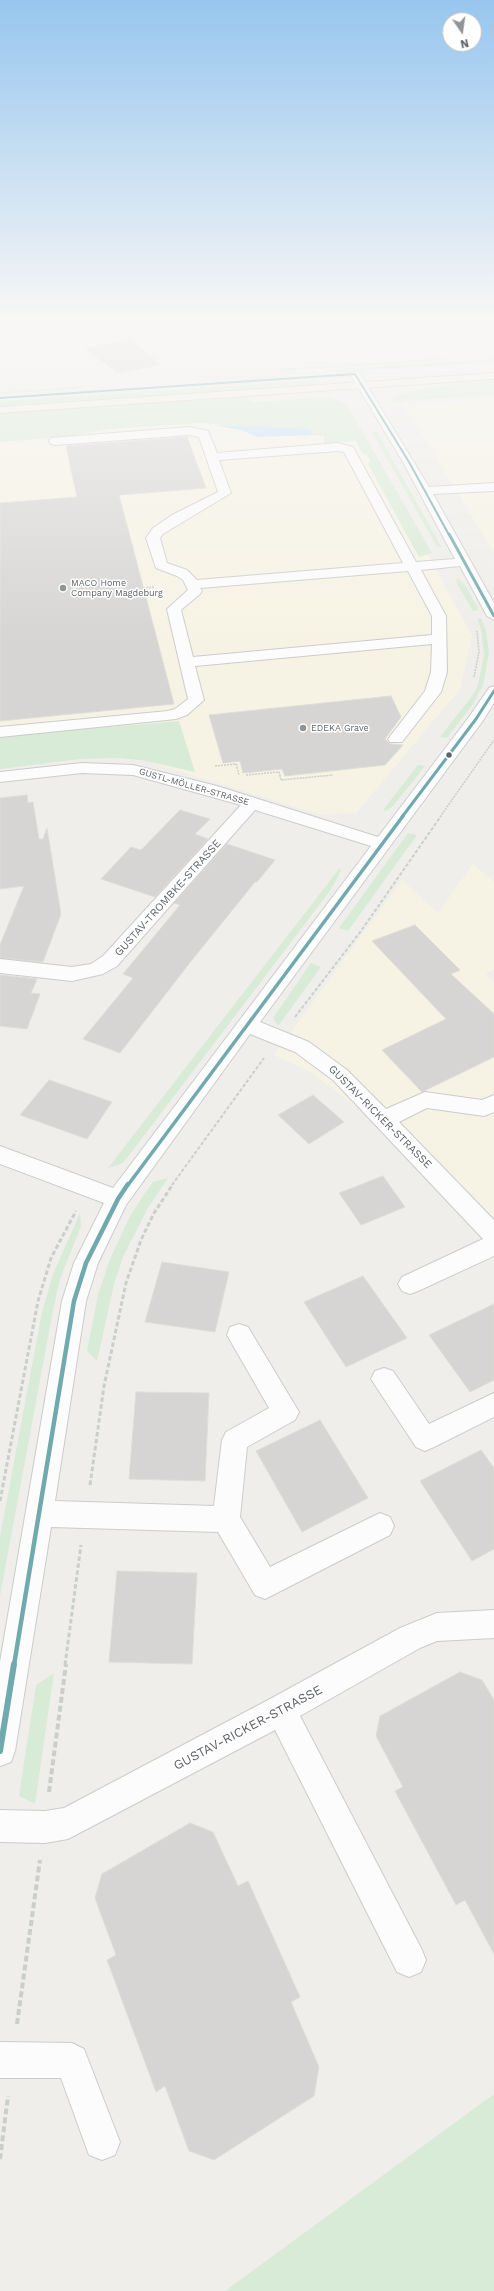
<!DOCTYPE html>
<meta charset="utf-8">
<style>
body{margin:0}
#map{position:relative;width:494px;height:2291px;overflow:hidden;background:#efeeea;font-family:"Work Sans",sans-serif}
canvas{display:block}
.north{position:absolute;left:442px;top:12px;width:40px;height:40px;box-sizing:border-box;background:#fff;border:1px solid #bfc1c3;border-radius:50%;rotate:167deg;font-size:11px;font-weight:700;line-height:16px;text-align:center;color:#5f6368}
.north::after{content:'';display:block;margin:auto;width:14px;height:18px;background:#919496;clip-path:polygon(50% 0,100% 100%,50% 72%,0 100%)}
</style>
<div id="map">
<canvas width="494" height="2291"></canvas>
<div class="north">N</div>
</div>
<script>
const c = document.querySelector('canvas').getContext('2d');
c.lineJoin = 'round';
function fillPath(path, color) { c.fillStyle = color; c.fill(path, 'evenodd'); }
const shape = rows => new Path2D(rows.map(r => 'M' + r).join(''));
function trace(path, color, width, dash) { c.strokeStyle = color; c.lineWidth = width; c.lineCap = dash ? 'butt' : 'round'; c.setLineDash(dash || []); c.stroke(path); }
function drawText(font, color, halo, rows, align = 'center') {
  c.font = font + ' "Work Sans",sans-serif'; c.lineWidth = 3; c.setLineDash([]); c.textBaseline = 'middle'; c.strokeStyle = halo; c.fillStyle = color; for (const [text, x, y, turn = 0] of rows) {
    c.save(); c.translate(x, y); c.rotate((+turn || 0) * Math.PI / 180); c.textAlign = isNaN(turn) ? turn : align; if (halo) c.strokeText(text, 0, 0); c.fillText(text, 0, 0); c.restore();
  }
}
fillPath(shape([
 [494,400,494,552,404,405],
 [347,405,472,636,460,689,357,812,322,815,140,759,88,757,0,767,0,419],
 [473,864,494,882,494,969,486,974,494,983,494,1217,475,1227,359,1109,311,1072,274,1055,402,880,438,913]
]), '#f7f3e4');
fillPath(shape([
 [494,355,379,365,277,371,277,369],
 [494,359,494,362,327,373,325,370],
 [494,372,494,373,393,379,394,378],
 [319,380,322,385,0,406,0,401],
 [494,380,494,395,388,402,399,395,424,388],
 [85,386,79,389,0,394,0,392],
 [248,397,251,402,328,397,346,403,432,553,419,557,368,464,370,461,367,455,362,453,356,441,324,443,324,436,312,435,311,431,199,423,109,429,64,437,0,442,0,413],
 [372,432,377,432,440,544,441,548,437,547],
 [458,578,465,585,479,610,473,611,457,584,456,579],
 [481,618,486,631,489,653,483,685,473,704,447,738,440,737,472,696,478,685,484,655,481,629,477,619],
 [179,721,195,772,141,760,117,758,80,759,0,769,0,736],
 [418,765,425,766,393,806,386,811,383,810],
 [408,833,417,835,348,931,339,928],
 [339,869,341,869,339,875,329,892,127,1158,121,1164,108,1168],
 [311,963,321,967,278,1026,273,1018],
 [168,1178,148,1208,123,1257,114,1284,97,1361,87,1351,98,1295,110,1259,130,1216,145,1193,153,1182],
 [80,1213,81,1226,60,1279,53,1310,0,1596,0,1537,42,1312,53,1274],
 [54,1673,35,1804,19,1796,36,1685],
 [494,2094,494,2291,225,2291]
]), '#d8ebd6');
fillPath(shape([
 [214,425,307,429,311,431,312,435,258,437,241,430]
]), '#bfe0f9');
const building = shape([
 [130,339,161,365,118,373,85,348,130,339],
 [187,437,206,488,119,495,174,704,0,721,0,503,77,497,66,446,187,437],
 [391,696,401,717,385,739,390,744,403,745,385,765,285,776,282,769,243,773,240,761,223,763,209,715,391,696],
 [27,795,28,803,33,802,39,839,43,839,47,828,61,914,43,962,0,958,0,945,24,886,0,889,0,798,27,795],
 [180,810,210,819,195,834,208,839,155,897,101,879,131,847,141,850,180,810],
 [227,844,275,860,257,882,255,882,192,960,120,1053,83,1039,133,978,123,974,180,905,174,903,227,844],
 [415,925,460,970,451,974,494,1014,494,1057,422,1092,382,1050,446,1019,372,941,415,925],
 [0,975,37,979,31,993,40,994,27,1029,0,1026,0,975],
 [49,1080,112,1102,87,1139,20,1115,49,1080],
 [313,1095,344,1122,309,1144,278,1115,313,1095],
 [383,1176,405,1207,361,1225,339,1193,383,1176],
 [162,1262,229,1272,215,1332,145,1322,162,1262],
 [363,1276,407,1338,346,1367,304,1302,363,1276],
 [494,1304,494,1380,470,1392,429,1335,494,1304],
 [136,1392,209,1393,205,1481,129,1479,136,1392],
 [320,1420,368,1498,302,1532,256,1451,320,1420],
 [481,1450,494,1468,494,1549,472,1561,420,1481,481,1450],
 [117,1571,197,1573,192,1664,109,1662,117,1571],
 [460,1672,482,1680,494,1700,494,1954,465,1900,456,1905,395,1791,403,1787,376,1736,380,1716,460,1672],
 [190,1823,213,1832,238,1886,248,1881,300,1997,291,2002,319,2067,314,2096,214,2160,189,2151,165,2086,156,2092,107,1960,116,1955,95,1898,102,1874,190,1823]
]);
fillPath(building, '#d6d5d3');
trace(building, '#deddd9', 1);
const minor = shape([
 [355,371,360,374,429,487,494,483,494,491,433,494,494,603,494,620,487,616,460,566,421,570,446,616,447,672,441,692,402,742,390,742,388,739,425,691,431,672,432,644,195,666,204,700,187,715,176,719,0,737,0,727,168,711,175,709,188,699,167,609,188,590,183,580,177,576,156,568,146,538,153,528,172,515,218,492,199,437,189,435,55,445,51,444,49,441,51,438,189,427,208,431,217,453,338,443,353,447,416,562,455,559,403,462,350,374,355,371],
 [338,451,344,452,403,563,197,580,187,570,167,563,160,538,163,534,231,493,219,460,338,451],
 [408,571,432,616,432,635,193,657,181,610,200,594,202,591,200,588,408,571],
 [494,686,494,703,482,722,260,1022,309,1042,347,1070,386,1109,425,1092,482,1100,494,1095,494,1112,484,1116,427,1108,399,1122,494,1220,494,1256,418,1291,410,1294,402,1291,398,1284,402,1277,483,1239,333,1080,295,1052,250,1034,126,1205,98,1263,86,1301,55,1501,214,1506,222,1440,226,1432,269,1408,227,1335,230,1327,239,1324,248,1327,299,1412,295,1420,247,1447,240,1517,270,1567,380,1513,390,1517,394,1526,390,1535,265,1599,255,1595,218,1532,51,1527,15,1751,11,1762,0,1766,0,1662,62,1301,74,1263,104,1203,0,1164,0,1146,113,1188,371,846,255,810,117,966,103,974,72,981,0,973,0,959,72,967,91,964,103,956,241,805,133,775,82,773,0,782,0,772,82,763,133,765,217,786,378,837,469,717,489,688,494,686],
 [384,1368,393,1371,429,1424,494,1393,494,1417,434,1447,425,1451,416,1447,371,1379,375,1371,384,1368],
 [494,1610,494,1638,437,1641,420,1648,300,1716,421,1948,426,1960,421,1972,409,1977,397,1972,275,1730,68,1839,45,1843,0,1842,0,1810,45,1811,64,1808,270,1699,400,1628,437,1613,494,1610],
 [0,2042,72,2043,84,2049,120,2142,115,2155,102,2160,89,2155,61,2078,0,2078,0,2042]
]);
const major = shape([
 [494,373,494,379,0,413,0,407,494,373]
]);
trace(minor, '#cbcccc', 2);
trace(major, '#d7ceb8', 2);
trace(shape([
 [143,588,155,587],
 [474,677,479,652,477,631],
 [215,766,236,764,239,775],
 [246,775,279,772,281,780,333,775],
 [440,817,494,740]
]), '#cacfcc', 1.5, [2, 1]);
trace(shape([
 [295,1017,361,931,441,816],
 [172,1185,264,1058]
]), '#cacfcc', 2, [3.5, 2]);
trace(shape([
 [90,1485,104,1386,126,1283,141,1240,154,1213,173,1184],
 [0,1501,38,1301,51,1258,76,1211],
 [65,1665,81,1545]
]), '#cacfcc', 3, [4.5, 2.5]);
trace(shape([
 [49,1792,66,1664],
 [17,2024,40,1860],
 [0,2159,8,2096]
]), '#cacfcc', 4, [6, 3]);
fillPath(minor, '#fdfcfc');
fillPath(major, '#f4f2e9');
trace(shape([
 [0,398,355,374,409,462,449,535]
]), '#70aaae', 2);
trace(shape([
 [449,534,494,616],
 [402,817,476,719,494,691]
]), '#70aaae', 3);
trace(shape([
 [128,1185,403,816]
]), '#70aaae', 3.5);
trace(shape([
 [14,1665,74,1301,86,1263,118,1199,128,1184]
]), '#70aaae', 4.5);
trace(shape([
 [0,1751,14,1664]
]), '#70aaae', 6);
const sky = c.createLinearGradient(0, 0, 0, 639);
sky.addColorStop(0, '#97c6ef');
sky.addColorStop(0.5, '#f8f7f6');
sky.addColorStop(1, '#f8f7f600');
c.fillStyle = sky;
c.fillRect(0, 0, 494, 639);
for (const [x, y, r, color] of [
 [63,588,4,"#919496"],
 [303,728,4,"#919496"],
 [449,755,3.5,"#5f6368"]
]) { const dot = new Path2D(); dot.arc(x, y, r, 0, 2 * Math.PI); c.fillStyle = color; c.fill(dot); trace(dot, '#fff', 1.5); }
drawText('9px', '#5f6368', '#fff', [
 ["MACO Home",71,583],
 ["Company Magdeburg",71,593],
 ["EDEKA Grave",311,728]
], 'left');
drawText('9px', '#5f6368', '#fff', [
 ["GUSTL-MÖLLER-STRASSE",194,787,16]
]);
drawText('11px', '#5f6368', '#fff', [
 ["GUSTAV-TROMBKE-STRASSE",168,898,-48],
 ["GUSTAV-RICKER-STRASSE",380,1117,45]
]);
drawText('13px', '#5f6368', '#fff', [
 ["GUSTAV-RICKER-STRASSE",248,1728,-28]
]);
</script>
